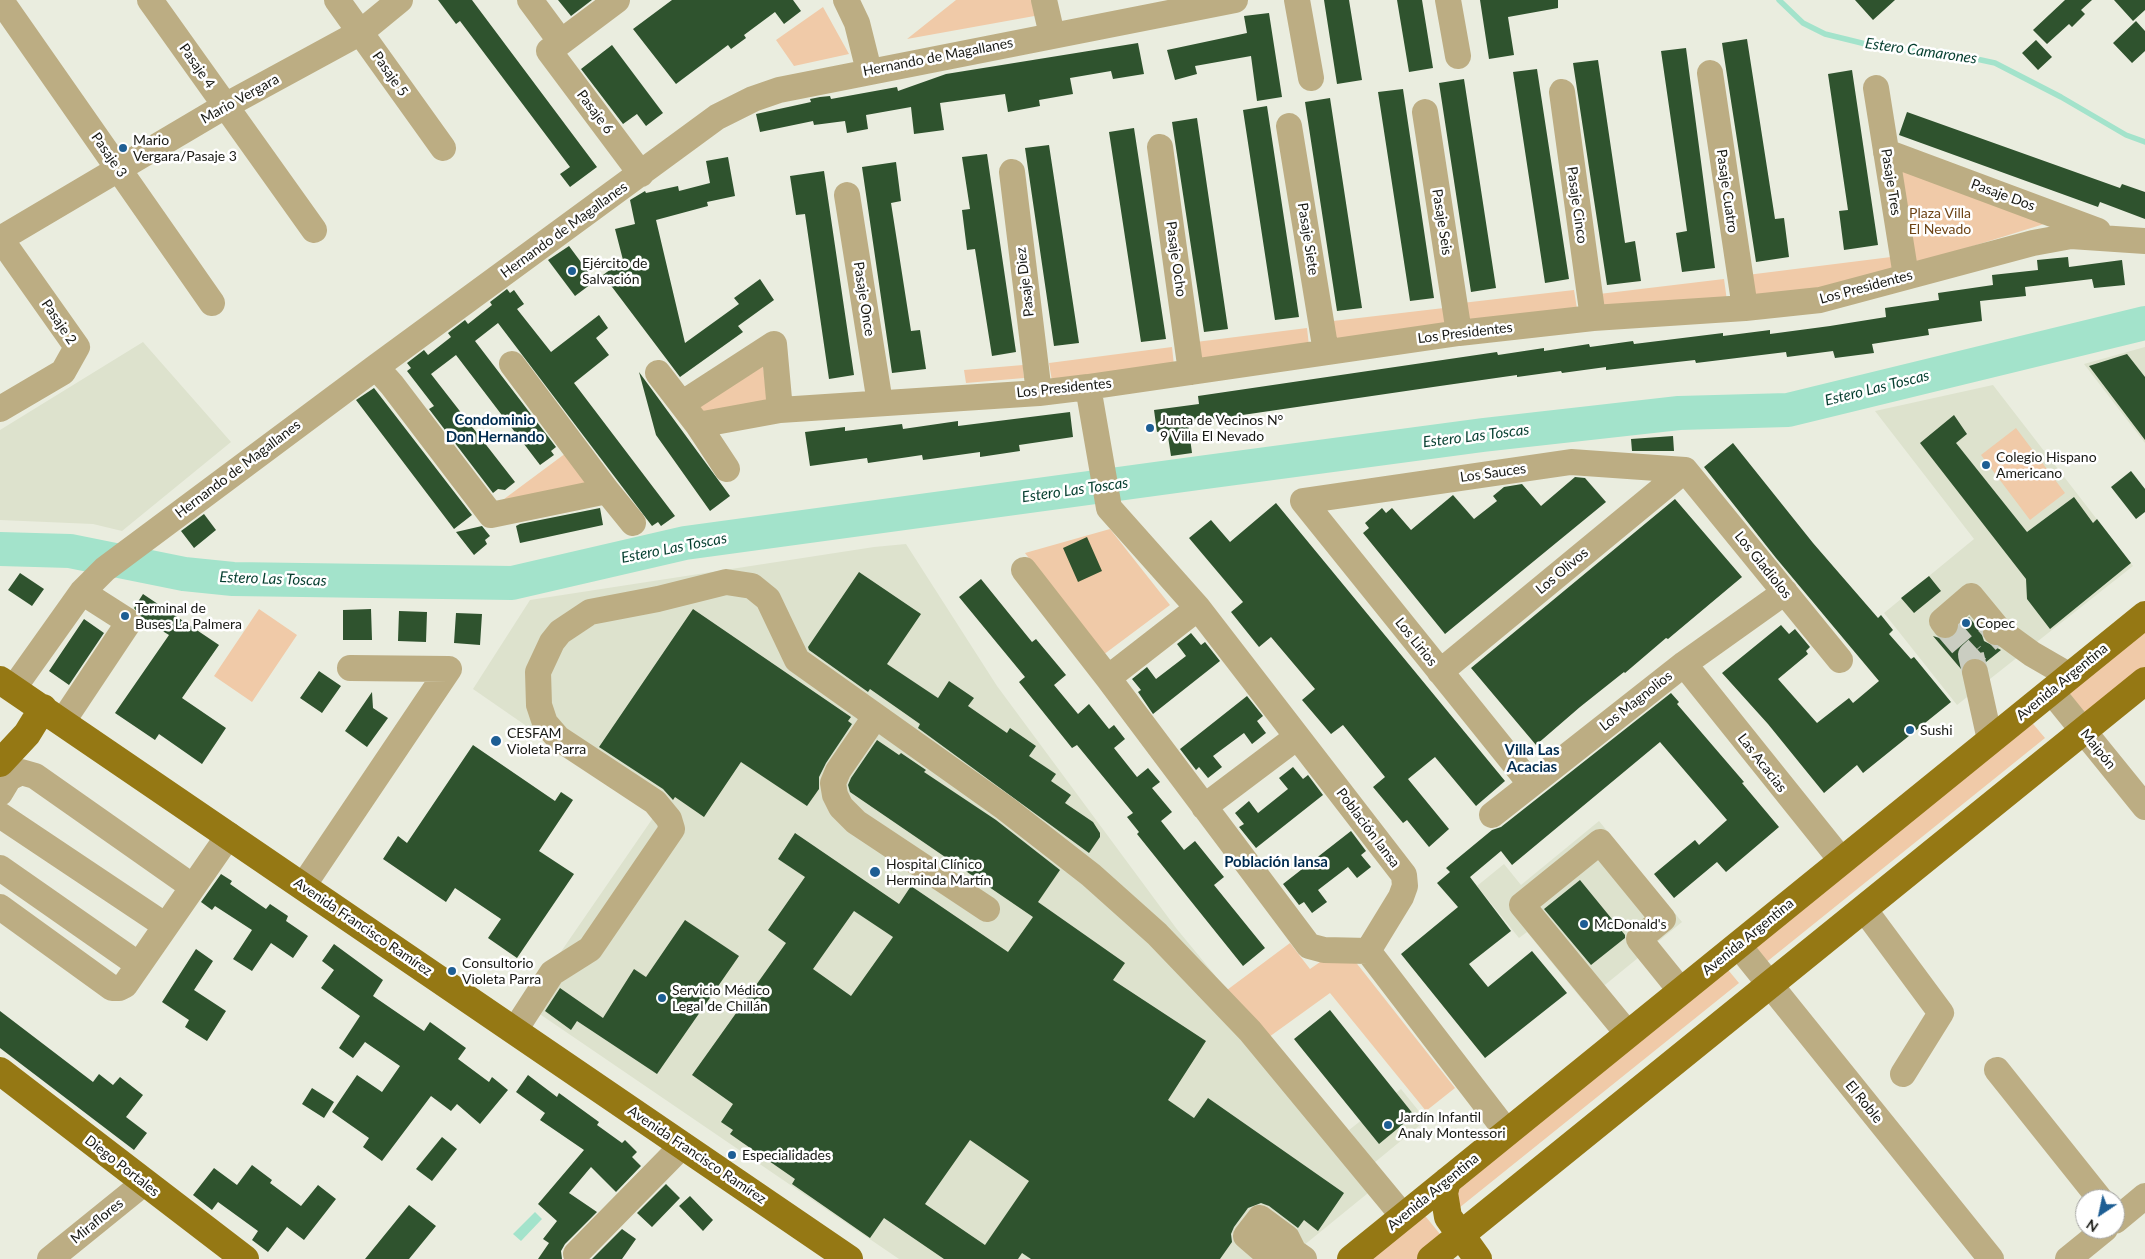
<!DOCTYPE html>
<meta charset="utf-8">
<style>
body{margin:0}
#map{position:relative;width:2145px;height:1259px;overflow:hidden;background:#eaeddf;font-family:Lato,sans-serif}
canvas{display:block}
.north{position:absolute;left:2075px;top:1189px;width:50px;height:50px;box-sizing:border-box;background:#fff;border:1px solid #a3a3a1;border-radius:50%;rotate:214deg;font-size:14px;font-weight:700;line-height:20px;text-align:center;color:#181914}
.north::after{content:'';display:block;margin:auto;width:18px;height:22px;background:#1d5e94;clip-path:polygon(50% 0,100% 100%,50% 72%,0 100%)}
</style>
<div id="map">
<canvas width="2145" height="1259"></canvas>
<div class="north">N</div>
</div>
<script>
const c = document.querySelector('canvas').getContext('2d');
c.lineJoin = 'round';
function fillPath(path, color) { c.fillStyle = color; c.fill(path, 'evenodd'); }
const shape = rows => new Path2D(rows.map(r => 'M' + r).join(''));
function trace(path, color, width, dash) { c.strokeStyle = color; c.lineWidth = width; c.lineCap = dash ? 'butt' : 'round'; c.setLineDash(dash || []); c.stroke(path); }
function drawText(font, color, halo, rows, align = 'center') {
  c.font = font + ' Lato,sans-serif'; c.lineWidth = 5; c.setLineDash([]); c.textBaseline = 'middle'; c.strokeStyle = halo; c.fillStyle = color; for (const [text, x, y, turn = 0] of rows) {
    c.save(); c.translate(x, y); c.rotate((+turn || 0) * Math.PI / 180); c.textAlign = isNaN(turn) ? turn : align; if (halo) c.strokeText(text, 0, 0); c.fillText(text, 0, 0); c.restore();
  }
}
fillPath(shape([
 [143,342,231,442,122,531,93,524,0,520,0,430],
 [2145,347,2145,443,2084,364],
 [1993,385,2133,566,1957,705,1884,613,1974,539,1875,411],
 [906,544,997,686,1176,928,1384,1180,1287,1259,899,1259,525,1004,655,815,473,689,530,600,874,547],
 [1599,821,1682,922,1584,1002,1527,932,1519,938,1477,886,1504,864,1521,885],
 [1401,1089,1426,1120,1374,1163,1349,1130]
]), '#dde2cd');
fillPath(shape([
 [956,0,1037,0,1040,15,907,39],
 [823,7,849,54,794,66,776,40],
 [1895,166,2044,224,1912,265],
 [1891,257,1893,272,1752,302,1747,275],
 [1724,279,1727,301,1601,305,1599,294],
 [1574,290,1577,309,1466,321,1462,303],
 [1444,308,1446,326,1335,339,1333,321],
 [1307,328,1309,346,1198,360,1196,342],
 [1172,347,1174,366,1052,381,1049,363],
 [763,364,767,402,705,415,696,404],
 [1023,365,1024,378,966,383,964,370],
 [2016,428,2065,493,2030,520,1981,455],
 [566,453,591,486,496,505],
 [1110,529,1170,605,1103,655,1025,553],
 [259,609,297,635,252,702,214,676],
 [2145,623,2145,676,2084,726,2058,694],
 [2023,712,2045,738,1764,964,1741,935],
 [1290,943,1310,969,1343,946,1455,1088,1426,1111,1330,993,1269,1037,1227,990],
 [1714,953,1739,983,1449,1216,1432,1194],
 [1422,1212,1444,1239,1420,1259,1363,1259]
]), '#f0caa8');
fillPath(shape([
 [535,1212,542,1219,521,1241,513,1234]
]), '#a3e3cb');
trace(shape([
 [1779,0,1803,23,1825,34,1886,49,1944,52,1995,63,2061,97,2126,135,2145,142]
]), '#a3e3cb', 5.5);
trace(shape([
 [0,549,70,551,184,574,233,579,512,583,685,543,1206,472,1483,435,1679,413,1788,410,2145,323]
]), '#a3e3cb', 34);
fillPath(shape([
 [438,0,472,0,597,167,570,187,560,174,570,167,460,21,456,24],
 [558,0,592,0,571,16],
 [672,0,793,0,801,11,784,24,775,12,744,35,746,38,731,49,728,45,676,84,633,29],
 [1324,0,1349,0,1362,80,1337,84],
 [1397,0,1422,0,1433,68,1409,72],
 [1480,0,1558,0,1558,8,1508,17,1514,55,1489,59],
 [1855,0,1895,0,1873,20],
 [2065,0,2092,0,2081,10,2085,14,2072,27,2069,24,2047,44,2033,30],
 [2114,0,2145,0,2145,10,2133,21],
 [1269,13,1282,97,1257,101,1251,56,1195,66,1197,74,1175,80,1167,50,1247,33,1244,16],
 [2136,21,2145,31,2145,51,2132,63,2113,43],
 [1747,39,1775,219,1784,218,1789,257,1756,262,1722,43],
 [2036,40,2052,57,2038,70,2022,53],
 [1138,43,1144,74,1113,79,1111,71,1070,78,1073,94,1039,100,1040,106,1008,112,1005,94,940,103,944,130,914,134,911,107,866,115,868,129,847,133,845,121,814,125,813,121,760,132,756,114,811,102,810,99,820,97,830,96,831,99,897,87,898,91,946,74],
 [612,45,663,113,646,126,637,114,623,124,581,69],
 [1686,48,1715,268,1682,272,1676,233,1687,231,1661,51],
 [1598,60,1625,243,1635,241,1641,281,1607,285,1573,63],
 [1537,69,1569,279,1545,283,1513,72],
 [1852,70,1878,245,1844,250,1839,211,1848,210,1828,74],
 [1464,79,1496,288,1471,292,1439,83],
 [1403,89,1434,298,1410,301,1378,92],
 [1330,98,1362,308,1337,311,1305,102],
 [1267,106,1299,317,1275,320,1243,110],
 [1907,112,2120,188,2122,184,2145,192,2145,219,2100,202,2098,207,1899,135],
 [1197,118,1228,329,1204,332,1172,122],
 [1134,128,1166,339,1141,342,1109,132],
 [1049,145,1079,343,1054,346,1025,148],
 [987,154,1016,352,992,356,975,249,967,250,962,210,970,209,962,157],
 [728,157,735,196,707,202,708,206,656,220,685,343,739,304,734,298,760,279,774,300,738,326,743,332,680,377,603,275,623,260,615,229,635,224,630,200,645,191,646,193,678,186,679,191,710,183,706,161],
 [896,162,901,201,891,203,911,331,920,330,926,369,892,373,862,167],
 [824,171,854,375,829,379,805,214,796,215,790,176],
 [569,246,595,281,575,296,548,260],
 [2068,257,2069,267,2122,260,2125,285,2094,288,2092,279,2025,287,2026,296,1980,301,1982,321,1928,329,1929,335,1872,344,1874,353,1835,358,1833,351,1787,357,1786,352,1696,363,1695,360,1606,370,1606,367,1562,373,1561,371,1517,377,1517,375,1440,386,1188,423,1192,453,1171,456,1167,430,1157,432,1154,410,1199,404,1198,396,1497,352,1498,355,1544,348,1544,351,1589,344,1590,347,1633,341,1634,344,1723,333,1723,336,1770,330,1770,334,1830,326,1886,317,1885,308,1939,300,1938,293,1993,285,1992,275,2038,270,2037,260],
 [507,289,510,293,514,290,524,304,517,309,551,352,599,315,608,328,596,338,609,355,574,383,675,516,661,526,658,522,652,526,498,323,475,341,556,447,551,451,554,455,540,465,456,355,431,374,515,482,505,490,498,489,493,493,429,409,434,406,407,371,411,368,407,363,424,350,428,355,451,337,448,333,465,320,468,324,492,305,490,302],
 [2127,354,2145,377,2145,440,2089,366],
 [639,372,730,496,710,511,656,435],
 [374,388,472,515,454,529,356,400],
 [1070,412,1073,437,1019,445,1020,451,980,457,980,452,923,460,922,455,868,463,867,458,810,466,805,432,845,427,845,431,902,424,903,429,958,421,958,426],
 [1954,415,1967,434,1956,443,2027,532,2074,497,2093,523,2097,519,2131,563,2050,629,2027,599,2026,579,1920,443],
 [1673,436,1674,451,1632,451,1631,439],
 [1733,443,1813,543,1878,618,1881,615,1893,630,1889,634,1911,659,1914,657,1951,702,1863,773,1857,765,1824,793,1768,724,1722,673,1781,625,1789,634,1795,629,1810,647,1806,651,1808,654,1778,679,1817,723,1849,698,1853,703,1879,681,1776,558,1704,467],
 [2131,471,2145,489,2145,512,2136,519,2111,487],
 [1575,477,1585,478,1606,502,1445,634,1363,533,1369,528,1365,523,1382,508,1386,513,1392,508,1411,530,1453,495,1474,519,1497,501,1493,496,1504,487,1522,484,1541,506],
 [1675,499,1742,577,1668,639,1666,638,1625,673,1624,672,1580,707,1536,745,1471,668],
 [1276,503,1505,781,1476,806,1435,757,1408,779,1449,829,1429,847,1407,820,1403,823,1373,787,1385,777,1343,725,1331,734,1302,700,1315,689,1271,637,1259,647,1231,612,1243,602,1189,538,1211,520,1230,542],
 [600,508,603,525,520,543,516,526,520,524],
 [204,514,216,530,194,548,181,531],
 [482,526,490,536,485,540,487,544,474,555,456,532],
 [1087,537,1102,571,1078,582,1063,548],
 [859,572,921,614,887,664,938,698,949,681,974,698,968,706,1007,733,1010,728,1036,746,1029,756,1056,774,1051,781,1071,795,1065,803,1093,822,1100,833,1100,837,1089,853,918,728,920,724,870,689,868,692,809,650,808,647],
 [20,573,44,589,32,606,8,590],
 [1929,576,1941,591,1914,613,1901,598],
 [981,579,1032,642,1036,639,1066,675,1054,685,1078,714,1089,704,1109,729,1114,725,1125,739,1114,748,1137,777,1148,768,1160,782,1152,788,1172,812,1161,821,1184,850,1195,841,1224,877,1214,885,1265,948,1243,966,1137,834,1139,832,1127,817,1133,813,1077,745,1072,748,1019,682,1025,677,959,597],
 [143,594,219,645,182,698,226,728,202,764,159,734,155,740,115,713,169,635,143,619,134,608],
 [371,609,372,640,343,640,343,610],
 [693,609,851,717,848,721,852,724,826,763,819,777,819,789,807,806,741,762,704,817,675,797,673,800,663,789,599,747],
 [399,611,427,612,426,642,398,641],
 [456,613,482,614,480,645,454,643],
 [1969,617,1981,632,1984,641,2001,650,1986,662,1979,658,1971,658,1965,661,1961,669,1933,636,1946,640,1954,637,1960,626],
 [84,619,104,633,69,685,49,671],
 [1191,633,1201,645,1205,642,1220,661,1153,714,1138,692,1141,690,1132,679,1147,667,1156,679,1186,656,1177,644],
 [319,671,341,686,322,713,300,698],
 [372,692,373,708,388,718,367,747,345,731],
 [1671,693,1679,702,1677,704,1744,782,1742,783,1779,827,1726,872,1717,862,1674,898,1654,874,1695,840,1699,845,1727,820,1660,742,1512,865,1501,851,1470,877,1511,931,1469,964,1488,987,1532,951,1567,993,1485,1058,1401,954,1458,907,1437,883,1450,872,1446,868,1492,830,1501,827],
 [1247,696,1263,716,1257,721,1266,733,1252,744,1244,733,1213,756,1222,767,1208,778,1199,767,1196,770,1180,749],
 [877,740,899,755,901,753,926,770,924,772,996,820,1060,870,1038,902,1125,963,1113,980,1206,1041,1168,1100,1194,1118,1208,1098,1344,1193,1318,1231,1304,1220,1298,1228,1269,1206,1261,1203,1248,1208,1234,1227,1231,1234,1232,1242,1220,1259,1031,1259,1022,1253,1018,1259,944,1259,884,1218,870,1238,792,1184,795,1179,730,1134,733,1130,721,1122,733,1104,692,1075,786,943,768,930,805,877,778,859,795,833,899,904,911,886,1008,952,1033,917,850,792,848,785,851,778],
 [854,911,893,937,851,996,813,969],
 [970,1140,1029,1181,985,1245,925,1204],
 [473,745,555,801,561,792,573,800,539,851,574,874,517,958,488,938,501,919,455,888,446,902,383,859,398,836,407,843],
 [1293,767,1303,779,1308,775,1323,795,1256,848,1239,827,1244,824,1235,813,1249,801,1258,813,1288,789,1279,778],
 [1351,831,1366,851,1361,855,1371,867,1357,878,1348,867,1318,890,1327,902,1312,913,1304,902,1299,905,1283,884],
 [221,874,232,881,230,884,266,909,270,904,288,916,286,921,308,936,293,958,271,943,252,971,233,959,252,930,215,906,212,910,201,902],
 [1580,880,1625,935,1625,938,1591,965,1544,909],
 [685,920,739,956,657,1074,577,1021,571,1030,545,1011,560,988,603,1018,634,969,646,977],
 [334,944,383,980,373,996,424,1031,430,1022,466,1048,458,1059,489,1082,492,1077,508,1090,480,1124,457,1104,451,1111,431,1096,382,1161,363,1147,369,1138,332,1112,357,1075,382,1092,400,1066,365,1042,353,1058,339,1048,360,1016,321,988,334,970,322,961],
 [196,949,213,961,194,990,226,1011,207,1041,185,1027,189,1020,162,1002],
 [1330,1010,1414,1115,1379,1144,1294,1039],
 [0,1011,93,1082,99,1074,113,1085,120,1077,143,1095,126,1117,147,1133,134,1150,0,1048],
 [528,1075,557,1097,559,1093,599,1122,597,1125,622,1143,625,1140,637,1152,632,1157,641,1166,616,1192,591,1167,569,1193,597,1212,565,1244,561,1251,562,1259,538,1259,549,1243,543,1239,557,1221,538,1204,584,1150,540,1120,545,1113,516,1092],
 [312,1088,334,1102,324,1118,302,1104],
 [442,1137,457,1149,432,1181,416,1169],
 [252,1165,272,1180,270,1183,301,1206,318,1185,336,1199,304,1240,287,1227,268,1252,252,1240,258,1231,218,1202,212,1210,193,1195,214,1168,237,1185],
 [666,1184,680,1198,652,1227,637,1213],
 [690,1196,713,1220,703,1231,679,1206],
 [409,1205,436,1226,409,1259,365,1259],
 [622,1229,636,1239,622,1259,592,1259]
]), '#2f532e');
trace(shape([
 [1945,625,1971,655],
 [1975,672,1971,655,1996,632]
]), '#cacdc1', 26, [26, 13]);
trace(shape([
 [150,0,314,230],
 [337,0,443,148],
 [530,0,561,42],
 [617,0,549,51,641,174],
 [846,0,857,23,869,71],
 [1044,0,1052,35],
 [1297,0,1311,78],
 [1448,0,1458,56],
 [6,8,212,303],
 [1710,73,1745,308],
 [1876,88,1906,276],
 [1562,92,1593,318],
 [1425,112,1459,333],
 [1289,126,1326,352],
 [1160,147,1191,372],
 [1886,152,2098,231],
 [1012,172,1039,393],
 [847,195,880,403],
 [0,238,77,347,63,372,0,409],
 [0,239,225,106,361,32,400,0],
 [376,367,392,385,491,515,607,491,512,364],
 [658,373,698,425,727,469],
 [683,403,774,344,780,410],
 [698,425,780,410,1039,393,1088,387,1459,333,1593,318,1745,308,1820,300,2033,243,2071,236,2145,241],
 [1685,470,1840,660],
 [607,491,633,523],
 [1303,501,1571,462,1685,470],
 [1303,501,1530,783],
 [1024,570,1108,678,1309,946,1324,950,1368,951,1401,897,1405,886,1404,875,1198,608,1109,508,1088,387],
 [1945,625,1942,621,1971,596,1999,630],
 [1996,632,1999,630,2032,654,2070,676],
 [1684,664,1842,861],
 [1440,672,1685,470],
 [1975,672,1990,740],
 [1108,678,1198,608],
 [13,689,82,592,105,569,376,367,717,117,753,99,779,90,1235,0],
 [2051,691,2145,807],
 [875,717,838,771,833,783,835,795,841,807,856,822,987,909],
 [63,721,129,622,82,592],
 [0,793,9,778,21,772,35,776,193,887],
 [1204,807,1297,737],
 [0,815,166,926],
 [1492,815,1684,664,1785,592],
 [0,868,139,965],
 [303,886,449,669,350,668],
 [0,907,112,988,119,988,125,985,229,835],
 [1864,909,1941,1013,1903,1074],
 [1738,945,1991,1259],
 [1368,951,1507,1132],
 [515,1030,552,973,590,949,672,829,669,819,655,802,558,738,545,723,539,705,538,672,552,642,560,632,590,612,658,599,726,582,752,586,768,599,797,660,1005,808,1091,875,1157,934,1250,1031,1403,1216],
 [1628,1034,1522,905,1600,842,1663,919,1639,939,1681,991],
 [1997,1070,2100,1199],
 [2115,1221,2145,1196],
 [1294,1252,1278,1257,1267,1254,1246,1236,1260,1218,1287,1238,1294,1252,1304,1259],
 [576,1254,683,1145],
 [50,1259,144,1183],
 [2068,1259,2105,1229]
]), '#bcad83', 26);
trace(shape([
 [0,680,849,1259],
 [0,763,27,734,43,708],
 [0,1071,245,1259],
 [1447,1181,1444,1193,1448,1217,1478,1259],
 [1351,1259,2145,615],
 [1431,1259,2145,681]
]), '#957814', 28);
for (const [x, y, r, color] of [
 [123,148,5,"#1d5e94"],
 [572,271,5,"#1d5e94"],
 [1150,428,5,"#1d5e94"],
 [1986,465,5,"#1d5e94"],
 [125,616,5,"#1d5e94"],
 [1966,623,5,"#1d5e94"],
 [1910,730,5,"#1d5e94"],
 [496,741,6,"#1d5e94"],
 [875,872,6,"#1d5e94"],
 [1584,924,5,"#1d5e94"],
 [452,971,5,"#1d5e94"],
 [662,998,5,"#1d5e94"],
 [1388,1125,5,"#1d5e94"],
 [732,1155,5,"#1d5e94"]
]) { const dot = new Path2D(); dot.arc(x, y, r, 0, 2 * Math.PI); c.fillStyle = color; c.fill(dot); trace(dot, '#fff', 2); }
drawText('14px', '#181914', '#fff', [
 ["Hernando de Magallanes",938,57,-11],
 ["Pasaje 4",197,66,55],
 ["Pasaje 5",390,74,55],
 ["Mario Vergara",240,99,-29],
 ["Pasaje 6",595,112,53],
 ["Pasaje 3",109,155,55],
 ["Pasaje Tres",1891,182,81],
 ["Pasaje Cuatro",1727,191,82],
 ["Pasaje Dos",2003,195,20],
 ["Pasaje Cinco",1577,205,82],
 ["Pasaje Seis",1442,222,81],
 ["Hernando de Magallanes",564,230,-36],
 ["Pasaje Siete",1308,239,81],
 ["Pasaje Ocho",1176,259,82],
 ["Pasaje Diez",1025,282,-97],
 ["Los Presidentes",1866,287,-15],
 ["Pasaje Once",864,299,81],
 ["Pasaje 2",59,322,56],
 ["Los Presidentes",1465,333,-7],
 ["Los Presidentes",1064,388,-6],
 ["Hernando de Magallanes",238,469,-37],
 ["Los Sauces",1493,473,-8],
 ["Los Gladiolos",1763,565,51],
 ["Los Olivos",1562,571,-40],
 ["Los Lirios",1416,642,51],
 ["Avenida Argentina",2062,682,-39],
 ["Los Magnolios",1636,701,-38],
 ["Maipón",2098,749,51],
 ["Las Acacias",1762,763,52],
 ["Población Iansa",1368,828,53],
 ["Avenida Francisco Ramírez",363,927,34],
 ["Avenida Argentina",1748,937,-39],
 ["El Roble",1864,1102,51],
 ["Avenida Francisco Ramírez",697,1155,34],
 ["Diego Portales",122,1166,38],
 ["Avenida Argentina",1433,1192,-39],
 ["Miraflores",97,1221,-39]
]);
drawText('14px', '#181914', '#fff', [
 ["Mario",133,140],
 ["Vergara/Pasaje 3",133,156],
 ["Ejército de",582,263],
 ["Salvación",582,279],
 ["Junta de Vecinos N°",1160,420],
 ["9 Villa El Nevado",1160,436],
 ["Colegio Hispano",1996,457],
 ["Americano",1996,473],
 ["Terminal de",135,608],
 ["Buses La Palmera",135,624],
 ["Copec",1976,623],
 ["Sushi",1920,730],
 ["CESFAM",507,733],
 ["Violeta Parra",507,749],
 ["Hospital Clínico",886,864],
 ["Herminda Martín",886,880],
 ["McDonald's",1594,924],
 ["Consultorio",462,963],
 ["Violeta Parra",462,979],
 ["Servicio Médico",672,990],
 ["Legal de Chillán",672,1006],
 ["Jardín Infantil",1398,1117],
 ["Analy Montessori",1398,1133],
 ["Especialidades",742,1155]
], 'left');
drawText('14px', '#6e4517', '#fff', [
 ["Plaza Villa",1940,213],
 ["El Nevado",1940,229]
]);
drawText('italic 15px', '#053e2f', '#fff', [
 ["Estero Camarones",1921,51,8],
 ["Estero Las Toscas",1877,388,-14],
 ["Estero Las Toscas",1476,436,-7],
 ["Estero Las Toscas",1075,490,-8],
 ["Estero Las Toscas",674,548,-11],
 ["Estero Las Toscas",273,579,2]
]);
drawText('bold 15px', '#002c50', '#fff', [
 ["Condominio",495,420],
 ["Don Hernando",495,437],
 ["Villa Las",1532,750],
 ["Acacias",1532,767],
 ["Población Iansa",1276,862]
]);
</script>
